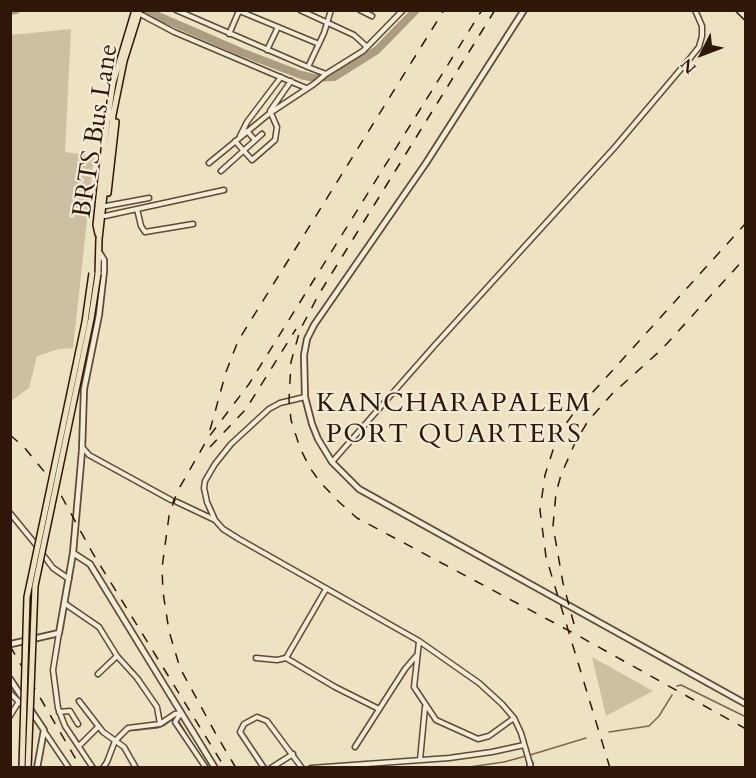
<!DOCTYPE html>
<style>
body{margin:0}
#map{position:relative;width:756px;height:778px;overflow:hidden;background:#ede2c2;font-family:Cardo,serif}
canvas{display:block}
.frame{position:absolute;inset:0;border:12px solid #2e1706;pointer-events:none}
.north{position:absolute;left:672px;top:24px;width:60px;height:60px;-webkit-text-stroke:4px #f3ecd7;paint-order:stroke;rotate:228deg;font-size:16px;font-weight:700;line-height:24px;text-align:center;color:#2e1706}
.north::after{content:'';display:block;margin:auto;width:21px;height:27px;background:#2e1706;clip-path:polygon(50% 0,100% 100%,50% 72%,0 100%)}
</style>
<div id="map">
<canvas width="756" height="778"></canvas>
<div class="frame"></div>
<div class="north">N</div>
</div>
<script>
const c = document.querySelector('canvas').getContext('2d');
c.lineJoin = 'round';
function fillPath(path, color) { c.fillStyle = color; c.fill(path, 'evenodd'); }
const shape = rows => new Path2D(rows.map(r => 'M' + r).join(''));
function trace(path, color, width, dash) { c.strokeStyle = color; c.lineWidth = width; c.lineCap = dash ? 'butt' : 'round'; c.setLineDash(dash || []); c.stroke(path); }
function drawText(font, color, halo, rows, align = 'center') {
  c.font = font + ' Cardo,serif'; c.lineWidth = 4.5; c.setLineDash([]); c.textBaseline = 'middle'; c.strokeStyle = halo; c.fillStyle = color; for (const [text, x, y, turn = 0] of rows) {
    c.save(); c.translate(x, y); c.rotate((+turn || 0) * Math.PI / 180); c.textAlign = isNaN(turn) ? turn : align; if (halo) c.strokeText(text, 0, 0); c.fillText(text, 0, 0); c.restore();
  }
}
fillPath(shape([
 [71,29,65,152,94,156,73,348,59,349,37,356,29,388,11,401,11,35],
 [592,657,653,691,606,716]
]), '#cdbfa2');
trace(shape([
 [677,686,681,685,746,717],
 [127,731,157,728,165,725,174,718,178,720,203,761],
 [609,732,649,726,659,716,672,695],
 [530,755,586,738],
 [111,756,116,743],
 [462,768,504,762,526,756]
]), '#7a6750', 1.5);
trace(shape([
 [144,10,241,52,301,75,314,78,334,77,377,50,416,10],
 [10,11,16,10]
]), '#ac9d82', 8);
const minor = shape([
 [176,10,308,67],
 [237,10,319,44],
 [300,10,354,35,367,47],
 [360,10,372,16],
 [745,10,746,11],
 [142,15,174,32,306,88],
 [229,34,239,11],
 [267,50,278,27],
 [326,74,363,51,403,10],
 [247,131,255,140],
 [240,136,247,122,281,77],
 [235,141,252,160,275,140,277,127,270,111,291,81],
 [209,163,270,113,314,84,326,74,308,67,324,33,331,10],
 [221,171,262,134],
 [106,206,149,198],
 [137,209,141,226,145,232,193,224],
 [105,216,224,190],
 [305,397,280,403,269,409,231,444,215,464,205,481,204,488,207,502,215,520,223,529,239,539,419,641,479,683,502,704,514,718,521,733,530,764],
 [83,448,89,455,171,500],
 [332,462,434,346,615,147,691,57,699,47,702,36,702,26,695,10],
 [177,502,215,520],
 [10,513,37,546],
 [41,552,53,568,69,579],
 [64,603,99,627,117,656,137,678,157,707,160,724],
 [59,633,53,670,58,708,65,726,93,768],
 [419,642,414,687,436,720,478,739,489,736,514,718],
 [256,658,277,660,286,658,326,589],
 [286,658,335,687,379,709],
 [98,674,117,656],
 [10,693,31,714],
 [79,701,103,732,124,747,136,768],
 [59,712,70,711,78,724],
 [181,713,175,722,206,768],
 [10,716,18,703],
 [44,731,69,768],
 [79,746,98,727],
 [355,747,405,669,417,655],
 [420,760,425,707],
 [103,768,107,762,115,741,128,728,160,724,175,714,181,713],
 [264,768,240,732,244,724,257,717,267,721,302,768],
 [271,768,293,754],
 [311,768,449,758,492,752,524,745]
]);
const tertiary = shape([
 [524,10,426,163,314,325,307,339,304,355,305,397,312,424,318,439,332,462,359,489,746,704],
 [73,553,90,564,215,768],
 [11,644,59,633,73,553,82,451,84,389,99,315,104,271,104,260,99,252],
 [10,679,44,730,37,768],
 [530,764,530,768]
]);
const primary = shape([
 [739,10,746,17],
 [108,193,116,122],
 [98,234,96,225,107,122,113,83,135,10],
 [98,274,99,239,113,115,124,61,140,10]
]);
trace(minor, '#5e4a35', 7);
trace(tertiary, '#5e4a35', 8);
trace(primary, '#2e1706', 8);
trace(minor, '#f3ecd7', 4);
trace(tertiary, '#f3ecd7', 4.5);
trace(primary, '#ede2c2', 5);
trace(shape([
 [495,10,319,294,300,330,291,362,289,400,291,420,300,448,310,468,320,482,339,502,357,518,577,635,746,729],
 [210,430,226,372,238,341,444,10],
 [10,435,24,447,56,486,92,552,225,768],
 [210,447,246,409,296,329],
 [574,624,563,583,553,526,556,493,561,475,575,443,588,421,612,394,661,350,746,257],
 [10,646,81,768],
 [236,768,217,736,180,668,169,631,163,592,162,568,169,516,177,492,208,438,249,384,482,10],
 [610,768,546,557,540,510,545,475,553,450,565,425,573,414,746,223]
]), '#2e1706', 1.5, [10, 10]);
const primaryBridge = shape([
 [22,768,27,597,85,322,92,273],
 [28,768,35,586,91,319,98,274]
]);
trace(primaryBridge, '#2e1706', 8, []);
trace(primaryBridge, '#ede2c2', 5);
drawText('26px', '#2e1706', '#f3ecd7', [
 ["BRTS Bus Lane",97,131,-81]
]);
c.letterSpacing = '1.5px';
drawText('27px', '#2e1706', '#f3ecd7', [
 ["KANCHARAPALEM",454,405],
 ["PORT QUARTERS",454,436]
]);
c.letterSpacing = '0px';
</script>
